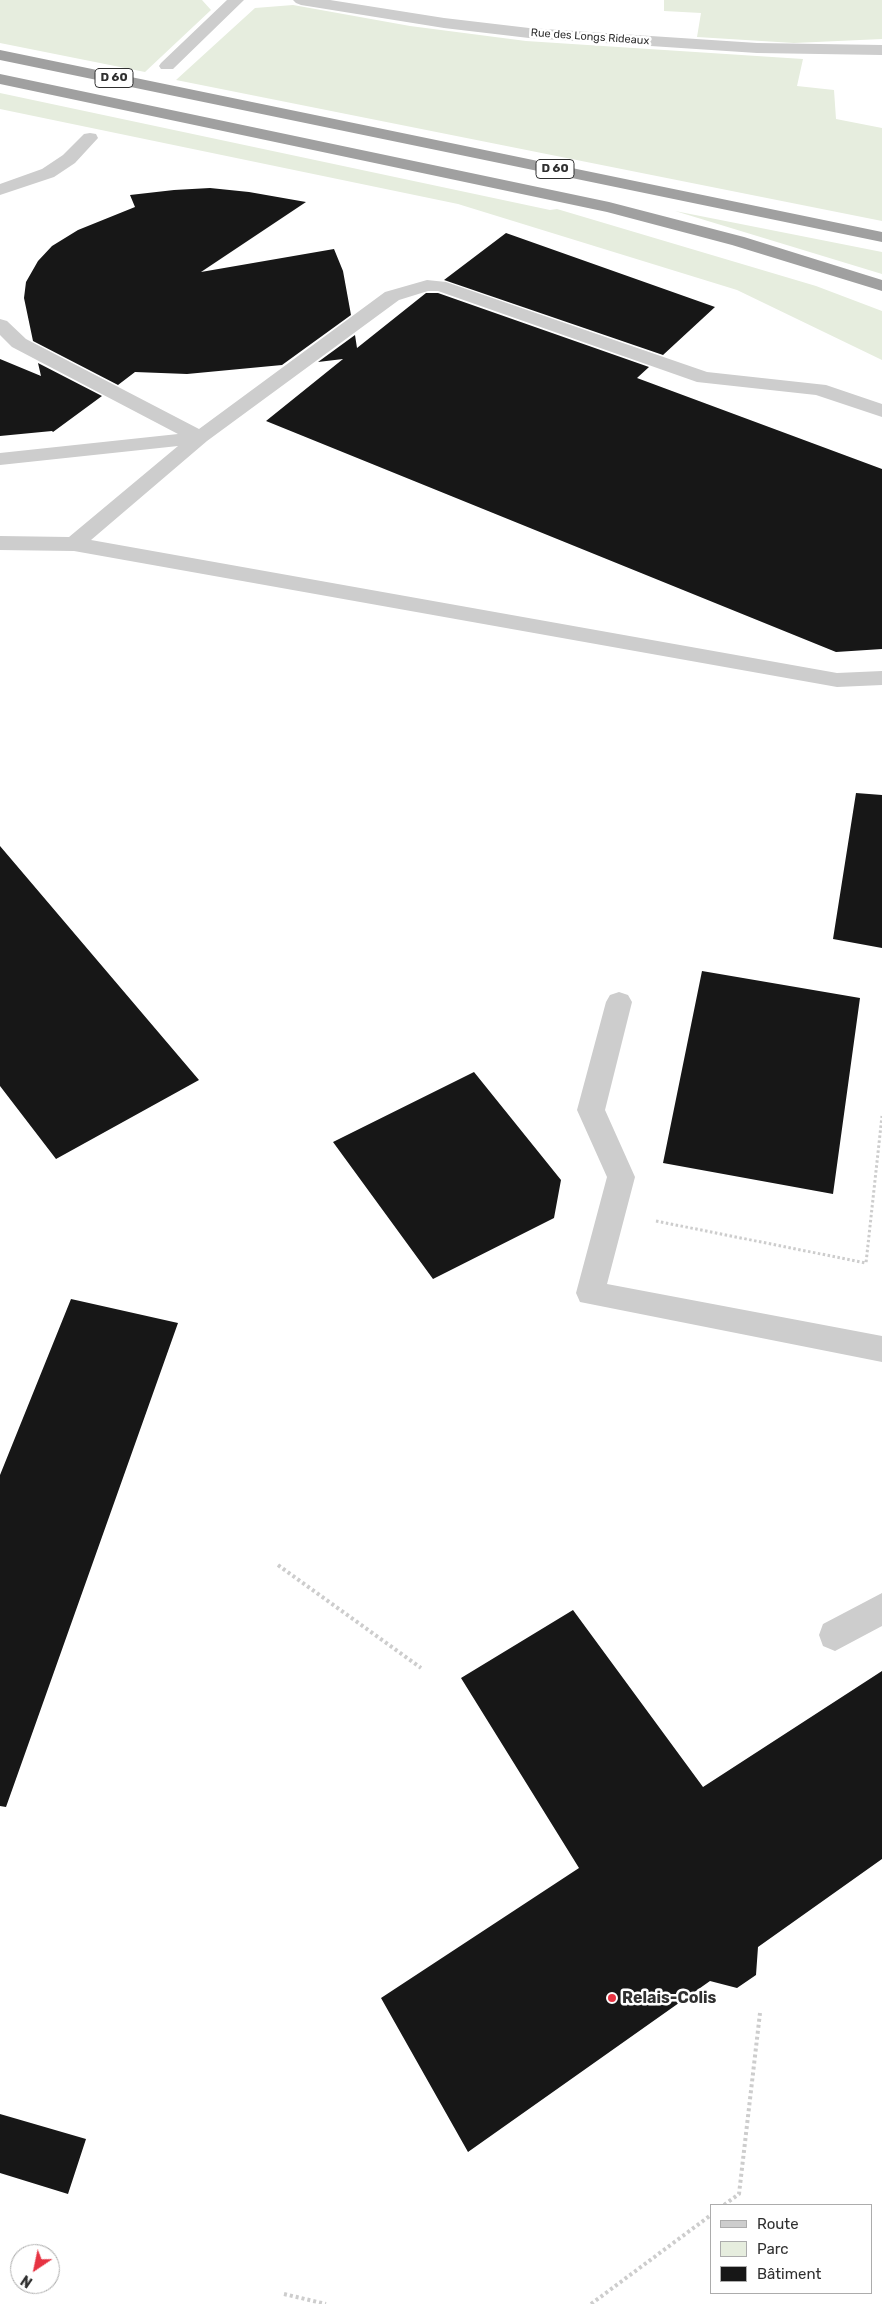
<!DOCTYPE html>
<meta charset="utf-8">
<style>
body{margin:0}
#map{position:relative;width:882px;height:2304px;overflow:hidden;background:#fff;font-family:Rubik,sans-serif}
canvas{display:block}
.legend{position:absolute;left:710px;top:2204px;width:162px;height:90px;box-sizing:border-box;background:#fff;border:1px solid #acacac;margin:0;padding:6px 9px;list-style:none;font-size:15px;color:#303030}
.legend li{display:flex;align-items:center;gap:10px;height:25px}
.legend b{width:25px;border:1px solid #acacac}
.north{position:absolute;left:10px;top:2244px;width:50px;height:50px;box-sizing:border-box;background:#fff;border:1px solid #acacac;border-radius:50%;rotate:214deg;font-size:14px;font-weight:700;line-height:20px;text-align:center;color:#303030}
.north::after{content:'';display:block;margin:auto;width:18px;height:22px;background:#e63342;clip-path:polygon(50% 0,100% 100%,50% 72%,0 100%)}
</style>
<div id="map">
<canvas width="882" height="2304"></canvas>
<ul class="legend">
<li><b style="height:6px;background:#cdcdcd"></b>Route</li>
<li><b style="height:14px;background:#e6edde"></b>Parc</li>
<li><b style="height:14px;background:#171717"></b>Bâtiment</li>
</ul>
<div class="north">N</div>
</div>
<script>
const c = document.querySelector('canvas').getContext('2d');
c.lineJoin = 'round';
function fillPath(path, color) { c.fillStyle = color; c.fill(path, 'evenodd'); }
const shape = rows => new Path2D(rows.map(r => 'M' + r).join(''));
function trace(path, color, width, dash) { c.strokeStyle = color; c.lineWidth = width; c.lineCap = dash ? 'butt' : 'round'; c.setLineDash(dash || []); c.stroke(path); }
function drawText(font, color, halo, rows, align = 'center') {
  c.font = font + ' Rubik,sans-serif'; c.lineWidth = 5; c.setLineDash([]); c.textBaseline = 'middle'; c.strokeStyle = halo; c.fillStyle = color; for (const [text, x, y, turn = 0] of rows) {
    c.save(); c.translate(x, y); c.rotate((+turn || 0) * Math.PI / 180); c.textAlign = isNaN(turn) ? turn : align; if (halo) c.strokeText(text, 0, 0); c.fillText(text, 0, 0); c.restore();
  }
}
fillPath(shape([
 [0,0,202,0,211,10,145,72,0,43],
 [664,0,882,0,882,39,794,43,697,37,701,13,664,11],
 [293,5,410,26,526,41,803,59,797,86,834,90,836,119,882,128,882,221,176,80,255,8],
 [0,93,550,210,557,209,816,286,882,311,882,360,737,290,458,204,0,109],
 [675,211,882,252,882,274]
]), '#e6edde');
fillPath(shape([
 [210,188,249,192,306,202,201,272,334,249,343,271,351,315,282,365,187,374,135,372,118,385,33,341,24,298,26,282,38,261,52,246,78,230,135,207,130,195,174,190],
 [506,233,715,307,663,355,444,280],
 [426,293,438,293,649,367,637,378,882,469,882,649,836,652,266,421,343,359,318,362,355,335,357,348],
 [0,359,41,376,38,363,102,396,53,432,52,431,0,436],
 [856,793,882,795,882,948,833,939],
 [0,846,199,1080,56,1159,0,1086],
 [702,971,860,998,833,1194,663,1163],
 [474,1072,561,1180,554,1218,433,1279,333,1142],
 [71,1299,178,1323,6,1807,0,1806,0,1475],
 [573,1610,703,1787,882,1671,882,1859,758,1947,756,1975,737,1988,710,1981,468,2152,381,1998,579,1868,461,1678],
 [0,2114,86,2139,68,2194,0,2173]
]), '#171717');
trace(shape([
 [656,1221,866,1263,882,1116]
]), '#cdcdcd', 3, [2.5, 2.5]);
trace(shape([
 [278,1565,421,1668],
 [724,2205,739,2194,760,2013],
 [284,2294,326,2304],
 [591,2304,711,2215]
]), '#cdcdcd', 4, [3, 3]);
fillPath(shape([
 [227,0,244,0,173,69,161,69,159,66,161,63,227,0],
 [90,133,96,134,98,138,75,163,54,177,0,195,0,184,42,169,63,155,84,134,90,133],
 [427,280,446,282,707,372,826,385,882,404,882,417,816,395,697,382,438,291,428,291,399,300,207,441,91,540,837,673,882,671,882,685,837,687,74,551,0,550,0,536,69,537,178,446,0,465,0,453,178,434,12,347,0,335,0,319,7,321,26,339,199,429,385,292,427,280],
 [619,992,628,995,632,1002,605,1110,635,1177,607,1284,882,1336,882,1362,580,1302,576,1293,607,1177,577,1110,606,1002,610,995,619,992],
 [882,1593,882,1626,835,1651,823,1646,819,1635,823,1624,882,1593]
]), '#cdcdcd');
fillPath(shape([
 [293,0,330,0,444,18,529,28,757,43,882,45,882,55,757,53,529,38,444,28,301,5,296,3,293,0]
]), '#cdcdcd');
fillPath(shape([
 [0,50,882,232,882,242,0,60,0,50],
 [0,74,609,202,744,237,882,280,882,291,732,245,607,212,0,84,0,74]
]), '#a0a0a0');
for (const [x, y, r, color] of [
 [612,1998,5,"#e63342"]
]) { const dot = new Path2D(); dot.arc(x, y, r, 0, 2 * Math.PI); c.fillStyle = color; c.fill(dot); trace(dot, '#fff', 2); }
drawText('11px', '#303030', '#fff', [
 ["Rue des Longs Rideaux",590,37,4]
]);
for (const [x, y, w] of [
 [114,78,38],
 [555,169,38]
]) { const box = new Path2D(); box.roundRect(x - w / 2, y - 9.5, w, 19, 4); c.fillStyle = '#fff'; c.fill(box); trace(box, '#303030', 1); }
drawText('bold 12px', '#303030', null, [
 ["D 60",114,78],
 ["D 60",555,169]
]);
drawText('bold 16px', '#303030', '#fff', [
 ["Relais-Colis",622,1998]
], 'left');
</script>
